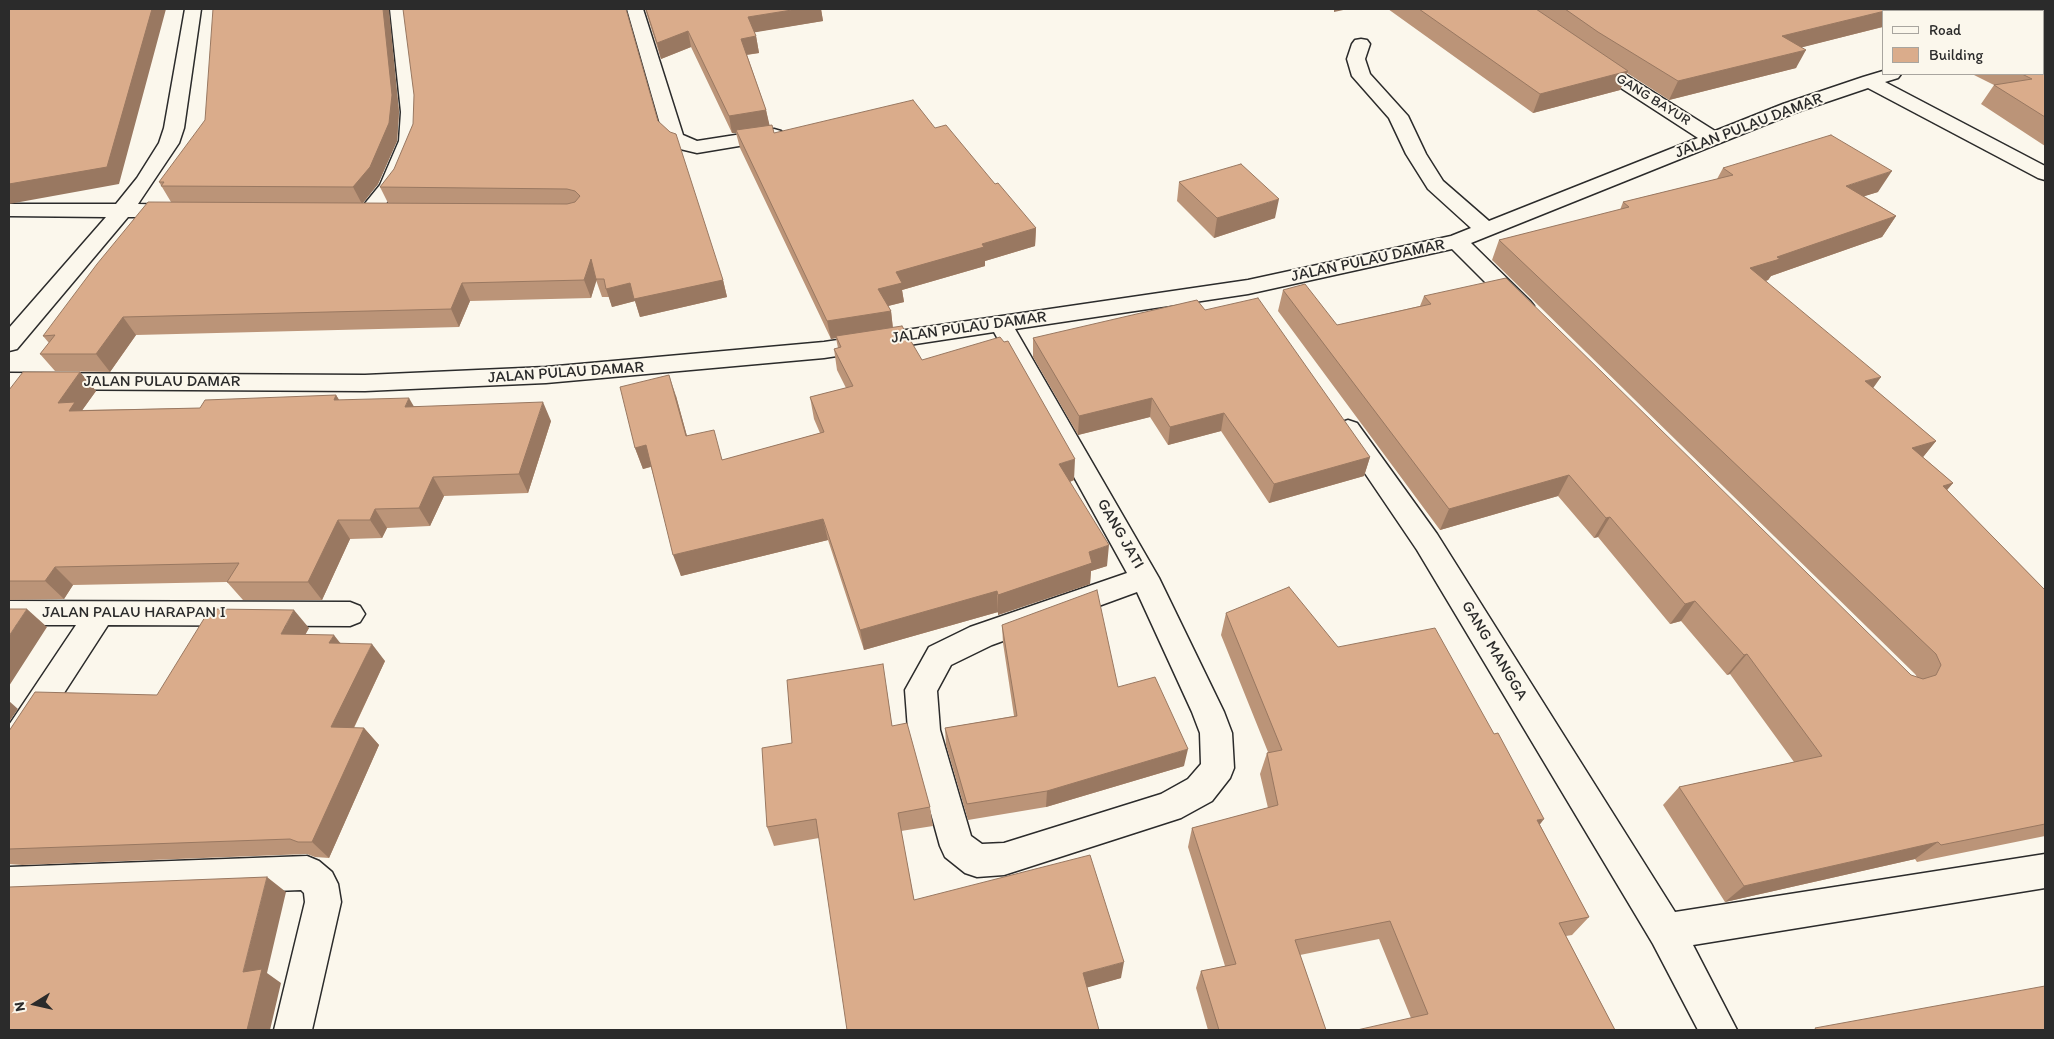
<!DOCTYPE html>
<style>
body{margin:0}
#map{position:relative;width:2054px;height:1039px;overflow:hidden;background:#fbf7ec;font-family:Itim,sans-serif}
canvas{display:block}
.frame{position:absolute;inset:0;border:10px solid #2b2b2b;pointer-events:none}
.legend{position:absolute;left:1882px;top:10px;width:162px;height:65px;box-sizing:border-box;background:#fbf7ec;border:1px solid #a8a59f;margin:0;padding:6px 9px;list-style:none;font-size:15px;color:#2b2b2b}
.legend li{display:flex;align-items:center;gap:10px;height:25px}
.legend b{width:25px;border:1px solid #a8a59f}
.north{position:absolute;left:10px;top:979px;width:50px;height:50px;-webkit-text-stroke:4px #fbf7ec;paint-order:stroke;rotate:260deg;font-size:14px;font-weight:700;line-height:20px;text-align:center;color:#2b2b2b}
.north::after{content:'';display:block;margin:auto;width:18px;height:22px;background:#2b2b2b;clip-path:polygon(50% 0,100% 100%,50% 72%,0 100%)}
</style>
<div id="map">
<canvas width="2054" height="1039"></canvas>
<div class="frame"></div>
<ul class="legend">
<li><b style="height:6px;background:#fbf7ec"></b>Road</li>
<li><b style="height:14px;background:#daac8b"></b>Building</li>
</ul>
<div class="north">N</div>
</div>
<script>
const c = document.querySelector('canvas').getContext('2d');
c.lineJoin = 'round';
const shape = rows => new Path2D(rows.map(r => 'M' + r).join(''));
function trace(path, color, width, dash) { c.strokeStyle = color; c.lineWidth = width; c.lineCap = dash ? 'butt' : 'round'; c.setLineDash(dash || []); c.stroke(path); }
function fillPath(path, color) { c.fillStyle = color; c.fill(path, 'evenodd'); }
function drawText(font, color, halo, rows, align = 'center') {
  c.font = font + ' Itim,sans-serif'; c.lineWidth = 4; c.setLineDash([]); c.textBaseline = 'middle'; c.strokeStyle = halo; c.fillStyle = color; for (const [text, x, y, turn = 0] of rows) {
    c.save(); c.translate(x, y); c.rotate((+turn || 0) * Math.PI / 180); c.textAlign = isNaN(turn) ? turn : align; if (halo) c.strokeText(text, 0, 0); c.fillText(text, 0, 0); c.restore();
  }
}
const minor = shape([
 [185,9,201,9,184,128,179,143,138,204,177,205,184,207,188,211,184,215,177,217,128,217,17,349,9,351,9,328,106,217,9,216,9,204,116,204,137,178,159,143,164,128,185,9],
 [390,9,406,9,419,112,419,141,400,186,376,216,369,218,362,216,358,212,380,185,399,141,401,112,390,9],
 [627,9,643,9,683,135,697,141,774,129,781,131,784,135,781,139,697,153,676,148,667,142,664,138,627,9],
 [1361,39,1367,40,1370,44,1365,59,1370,74,1408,116,1426,154,1443,181,1489,221,1698,138,1587,66,1584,62,1587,58,1593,57,1599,58,1715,131,1783,104,1863,77,1883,71,1883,74,1901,74,1898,78,1885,82,2045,166,2045,180,2038,178,1868,88,1797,112,1471,243,1530,301,1534,306,1530,311,1522,313,1514,311,1452,249,1248,294,1015,329,1159,578,1224,712,1232,733,1234,768,1230,778,1212,801,1181,818,1004,875,977,877,965,873,945,857,940,846,908,730,905,690,929,647,970,627,1127,573,994,332,824,358,546,383,365,391,9,389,9,373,365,375,546,367,824,342,1248,280,1451,236,1471,228,1428,189,1406,154,1389,118,1352,76,1347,59,1352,44,1355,40,1361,39],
 [1137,592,1192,712,1200,733,1201,764,1188,779,1161,794,1004,843,982,844,971,836,940,730,937,691,951,665,992,645,1137,592],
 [1348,420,1357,423,1437,534,1675,912,2045,854,2045,888,1693,945,1737,1030,1698,1030,1653,944,1417,550,1335,429,1339,423,1348,420],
 [9,601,350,602,360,606,365,614,360,622,350,626,108,625,20,761,9,765,9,725,76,625,9,625,9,601],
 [307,856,319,861,332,872,338,884,341,902,312,1030,274,1030,305,902,304,893,301,890,9,901,9,867,307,856]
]);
trace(minor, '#2b2b2b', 3);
fillPath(minor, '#fbf7ec');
fillPath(shape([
 [388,9,399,112,397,141,378,184,363,203,388,203,380,187,658,121,723,280,727,297,640,317,635,301,612,307,609,297,602,297,596,280,591,298,470,301,459,327,136,335,110,372,55,371,40,354,49,343,43,336,171,202,159,182],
 [645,9,821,9,823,21,754,32,756,36,759,53,747,55,766,110,769,125,774,133,935,128,995,184,1036,228,1035,246,985,261,985,266,902,290,904,302,888,306,891,311,893,328,922,360,1074,480,1070,482,1107,566,1091,571,1090,584,998,615,998,612,864,650,828,540,681,576,651,467,643,469,635,448,676,396,687,436,723,460,820,433,814,419,810,397,846,388,837,370,834,349,838,348,836,338,831,339,740,148,736,133,732,133,691,47,661,59],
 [1388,9,2045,9,2045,146,1981,104,1994,85,1972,74,2043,74,2043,11,1883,11,1883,27,1802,47,1796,68,1669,100,1627,73,1620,90,1533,113],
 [1723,168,1878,192,1864,196,1896,216,1882,237,1771,276,1768,280,1766,281,1873,388,1936,441,1923,457,1953,483,1947,490,2045,590,2045,836,1917,862,1915,859,1725,902,1663,805,1679,787,1794,762,1730,674,1727,675,1681,621,1670,624,1598,537,1594,538,1558,496,1440,530,1278,311,1283,290,1337,325,1420,306,1424,296,1911,675,1917,677,1915,674,1492,260,1499,240,1620,210,1623,202,1717,179],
 [1179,182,1275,218,1214,238,1177,201],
 [1205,310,1370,457,1364,476,1269,503,1221,431,1168,445,1150,417,1078,435,1033,357,1033,338],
 [80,372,96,391,82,410,200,408,336,395,339,400,414,406,551,421,528,493,444,496,430,526,387,528,382,538,350,539,322,600,243,600,227,582,73,585,64,599,9,600,9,390],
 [1226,613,1338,647,1540,825,1589,917,1572,935,1566,936,1615,1030,1411,1018,1379,939,1300,955,1326,1030,1208,1030,1196,988,1201,971,1225,966,1188,847,1192,828,1268,808,1260,774,1267,753,1268,752,1221,635],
 [1002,625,1118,687,1184,766,1046,807,968,820,946,745,945,728,1014,716,1003,643],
 [309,628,305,634,341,643,385,661,354,728,364,728,379,745,329,858,315,857,307,854,22,865,9,864,9,731,157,695],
 [886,685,892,726,930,807,933,826,901,831,914,900,1121,978,1087,987,1099,1030,819,838,774,846,767,827,792,743]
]), '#bb9478');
fillPath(shape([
 [152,9,166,9,119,184,9,204,9,184],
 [383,9,389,9,399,112,397,141,378,184,362,204,353,187],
 [798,9,821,9,823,21,751,33,748,17],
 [1334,9,1348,9,1334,12],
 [1893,9,1892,11,1883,11,1882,27,1772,55,1782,36],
 [688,31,691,47,661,59,657,43],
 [756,36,759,53,744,55,741,39],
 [1806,50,1796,68,1669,100,1678,81],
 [1628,71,1620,90,1533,113,1540,94],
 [766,110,770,127,736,130,736,133,732,133,729,116],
 [1892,171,1878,192,1833,206,1846,186],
 [1279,199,1275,218,1214,238,1217,218],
 [1896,216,1882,237,1771,276,1768,280,1738,289,1750,268,1777,257],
 [1036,228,1035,246,985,261,985,266,902,290,904,302,880,308,878,289,896,272,982,244],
 [591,259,598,276,591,298,584,280],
 [723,280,727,297,640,317,635,301,612,307,606,289,630,283],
 [462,283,470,301,459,327,451,309],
 [891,311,893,330,836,336,836,338,831,339,827,321],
 [123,317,136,335,110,372,96,354],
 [80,372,96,391,76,419,58,403],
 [669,375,676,396,693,458,686,436],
 [1881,377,1866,398,1865,381],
 [336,395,348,414,334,400],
 [409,398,420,417,405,407],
 [1152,398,1150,417,1078,435,1079,416],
 [543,402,551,421,528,493,519,474],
 [1224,413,1221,431,1168,445,1170,427],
 [1936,441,1919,462,1912,448],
 [646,445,653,466,643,469,635,448],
 [1370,457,1364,476,1269,503,1274,484],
 [1075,459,1074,480,1058,486,1059,464],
 [1569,475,1558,496,1440,530,1449,509],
 [433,477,444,496,430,526,419,508],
 [1953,483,1935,504,1943,486],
 [375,509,387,528,382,538,370,520],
 [1610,517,1598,537,1594,538,1606,518],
 [823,519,828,540,681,576,673,555],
 [338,520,350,539,322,600,308,582],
 [1109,545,1107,566,1091,571,1090,584,998,615,998,595,1089,552],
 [55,567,73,585,64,599,45,581],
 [997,591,998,612,864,650,860,630],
 [1695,601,1681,621,1670,624,1685,604],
 [27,609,47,627,9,686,9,636],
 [294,610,309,628,296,652,281,634],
 [334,635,348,653,329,643],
 [372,644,385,661,346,744,331,727],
 [1747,654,1730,674,1727,675,1744,655],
 [9,701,18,709,9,722],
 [364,728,379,745,329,858,312,842],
 [1188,749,1184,766,1046,807,1047,791],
 [1544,819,1529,839,1537,820],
 [1938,842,1915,859,1725,902,1744,886],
 [267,877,286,892,267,973,281,983,270,1030,247,1030,243,972],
 [1124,962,1121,978,1082,989,1083,973]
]), '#997861');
const building = shape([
 [9,9,152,9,107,167,9,184,9,9],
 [213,9,383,9,392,95,389,123,370,167,353,187,161,186,164,182,159,182,205,120,213,9],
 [403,9,626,9,658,121,670,132,676,134,723,280,634,299,630,283,606,289,604,279,596,279,591,259,584,280,462,283,451,309,123,317,96,354,40,354,55,335,43,336,97,264,148,202,567,204,575,202,580,196,575,191,567,189,380,187,394,169,413,124,414,95,403,9],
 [646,9,798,9,748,17,756,36,741,39,766,110,729,116,688,31,657,43,646,9],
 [1419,9,1536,9,1628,71,1540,94,1419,9],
 [1565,9,1893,9,1782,36,1806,50,1678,81,1598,32,1565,9],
 [1893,9,2045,9,2045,117,1994,85,2032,79,2022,74,2043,74,2043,11,1898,11,1893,9],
 [913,100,935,128,946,125,995,184,998,183,1036,228,982,244,984,247,896,272,902,283,878,289,891,311,827,321,736,130,772,125,774,133,913,100],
 [1831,135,1892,171,1846,186,1896,216,1777,257,1780,259,1750,268,1881,377,1865,381,1936,441,1912,448,1953,483,1943,486,2045,590,2045,824,1941,845,1938,842,1744,886,1679,787,1822,756,1747,654,1744,655,1695,601,1685,604,1610,517,1606,518,1569,475,1449,509,1283,290,1305,284,1337,325,1431,304,1424,296,1506,278,1911,675,1923,679,1936,675,1941,665,1936,654,1499,240,1629,207,1623,202,1733,175,1723,168,1831,135],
 [1241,164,1279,199,1217,218,1179,182,1241,164],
 [1258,298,1370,457,1274,484,1224,413,1170,427,1152,398,1079,416,1033,338,1197,300,1205,310,1258,298],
 [902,326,922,360,1000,337,1004,342,1008,341,1075,459,1059,464,1109,545,1089,552,1092,563,998,595,997,591,860,630,823,519,673,555,646,445,635,448,620,387,669,375,686,436,714,430,722,460,824,432,810,397,853,386,834,349,841,347,836,336,902,326],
 [23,372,80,372,58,403,75,402,69,411,200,408,205,400,336,395,334,400,409,398,405,407,543,402,519,474,433,477,419,508,375,509,370,520,338,520,308,582,227,582,239,563,55,567,45,581,9,581,9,390,23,372],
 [1289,587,1338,647,1435,628,1494,734,1498,733,1544,819,1537,820,1589,917,1559,923,1615,1030,1357,1030,1428,1014,1390,921,1295,940,1326,1030,1219,1030,1201,971,1236,964,1192,828,1278,805,1267,753,1282,750,1226,613,1289,587],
 [1097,590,1118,687,1155,677,1188,749,1047,791,967,804,945,728,1017,716,1002,625,1097,590],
 [9,609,27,609,9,636,9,609],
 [210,609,294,610,281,634,334,635,329,643,372,644,331,727,364,728,312,842,298,842,290,839,9,849,9,731,35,692,157,695,210,609],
 [883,664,892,726,907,723,930,807,898,813,914,900,1090,855,1124,962,1083,973,1099,1030,847,1030,816,819,767,827,762,748,792,743,787,680,883,664],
 [267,877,243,972,262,969,247,1030,9,1030,9,887,267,877],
 [2045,986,2045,1030,1816,1030,1815,1028,2045,986]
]);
fillPath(building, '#daac8b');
trace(building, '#997861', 1);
drawText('14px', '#2b2b2b', '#fbf7ec', [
 ["GANG BAYUR",1653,100,32]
]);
drawText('16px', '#2b2b2b', '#fbf7ec', [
 ["JALAN PULAU DAMAR",1749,126,-21],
 ["JALAN PULAU DAMAR",1368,261,-12],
 ["JALAN PULAU DAMAR",969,328,-8],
 ["JALAN PULAU DAMAR",566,373,-4],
 ["JALAN PULAU DAMAR",162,382],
 ["GANG JATI",1120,534,60],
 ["JALAN PALAU HARAPAN I",134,613],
 ["GANG MANGGA",1494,651,59]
]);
</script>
